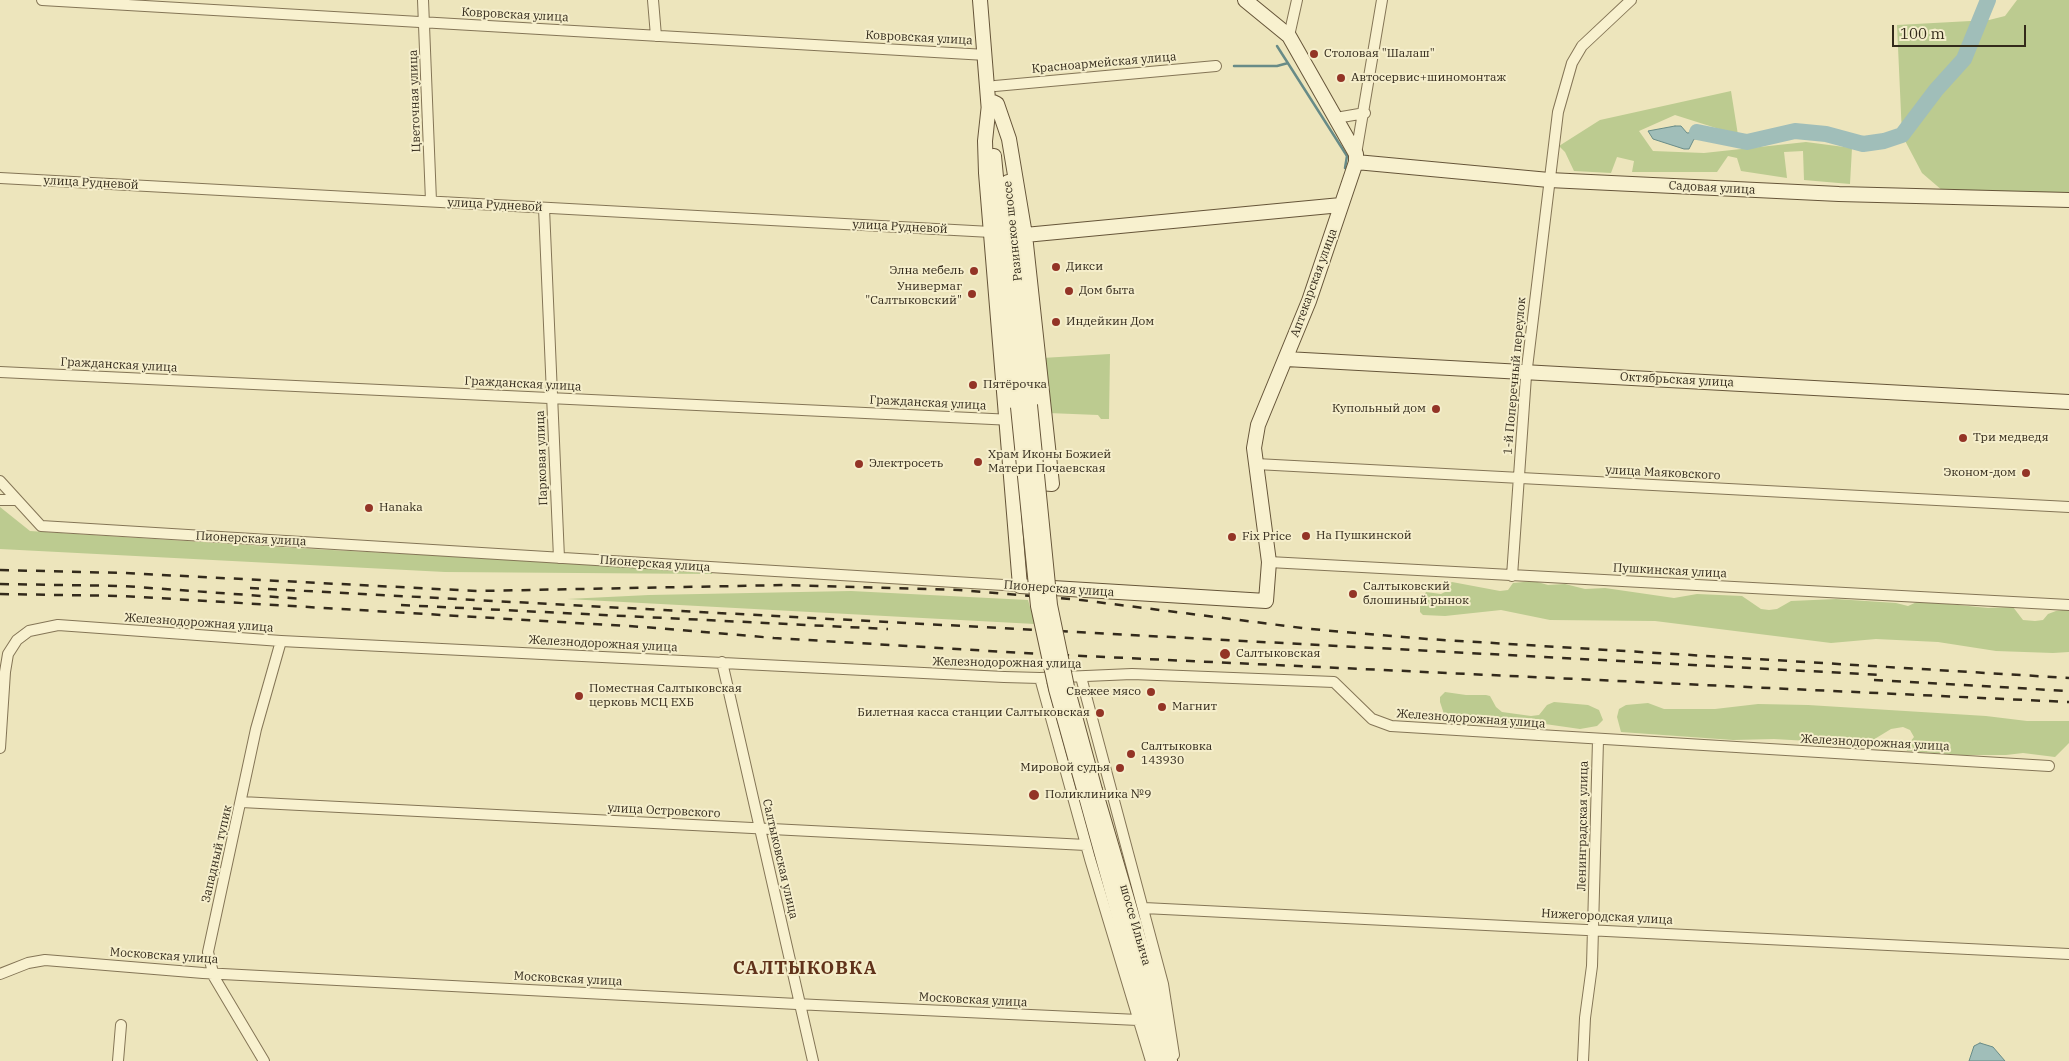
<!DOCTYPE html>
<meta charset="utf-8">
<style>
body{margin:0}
#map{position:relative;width:2069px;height:1061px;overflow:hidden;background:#ede5bc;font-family:"IBM Plex Serif",serif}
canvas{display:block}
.scale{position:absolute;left:1892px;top:25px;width:134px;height:22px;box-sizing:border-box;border:2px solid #332a1b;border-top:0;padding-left:6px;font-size:15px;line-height:18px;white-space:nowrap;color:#332a1b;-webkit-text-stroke:4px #f5eecb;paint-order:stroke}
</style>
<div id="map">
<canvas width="2069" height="1061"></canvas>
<div class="scale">100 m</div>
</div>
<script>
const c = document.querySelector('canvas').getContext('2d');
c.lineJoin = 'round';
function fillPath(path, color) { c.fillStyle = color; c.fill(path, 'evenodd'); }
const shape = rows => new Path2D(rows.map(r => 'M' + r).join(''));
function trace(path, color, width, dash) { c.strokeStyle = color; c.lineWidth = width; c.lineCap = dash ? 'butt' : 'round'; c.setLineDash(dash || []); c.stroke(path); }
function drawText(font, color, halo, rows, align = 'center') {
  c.font = font + ' "IBM Plex Serif",serif'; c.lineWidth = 4; c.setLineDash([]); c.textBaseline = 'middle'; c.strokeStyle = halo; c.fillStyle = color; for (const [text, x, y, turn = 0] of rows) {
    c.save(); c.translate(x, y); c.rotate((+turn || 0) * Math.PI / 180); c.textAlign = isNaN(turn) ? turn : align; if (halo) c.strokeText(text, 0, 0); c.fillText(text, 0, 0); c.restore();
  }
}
fillPath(shape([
 [2017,0,2069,0,2069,194,1943,191,1922,173,1902,135,1897,25,1989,20,2005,16],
 [1731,91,1738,135,1675,115,1639,131,1653,151,1704,153,1806,142,1852,148,1850,184,1804,180,1803,151,1784,152,1787,178,1741,171,1737,158,1728,156,1717,172,1632,172,1634,161,1617,157,1611,173,1574,171,1565,152,1559,146,1600,120],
 [1110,354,1109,419,1101,419,1098,415,1048,413,1042,358],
 [0,507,30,531,312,549,713,570,712,574,445,572,0,549],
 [1534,581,1548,585,1565,584,1585,589,1605,588,1674,598,1697,594,1742,596,1761,609,1769,610,1777,609,1791,601,1836,599,1896,603,1908,606,1919,601,1988,608,2013,607,2023,620,2035,621,2043,620,2048,614,2056,611,2069,609,2069,652,2053,653,1996,651,1938,642,1876,639,1831,643,1655,621,1550,620,1501,610,1445,616,1423,615,1420,612,1420,603,1426,592,1441,594,1445,592,1448,584,1452,582,1500,591,1508,590,1513,583],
 [851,591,1028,600,1035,624,567,599,649,595],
 [1445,692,1466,695,1486,695,1490,696,1496,707,1502,712,1531,716,1539,715,1547,705,1554,702,1588,705,1599,710,1603,720,1597,726,1580,729,1545,724,1455,721,1444,714,1440,702,1440,697],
 [1648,703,1664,709,1715,709,1758,704,1808,705,1986,716,2027,721,2069,721,2069,743,2055,757,2023,753,2006,755,1961,755,1907,751,1906,747,1914,737,1910,730,1903,727,1891,729,1868,743,1860,744,1774,739,1733,740,1621,732,1617,717,1619,709,1626,705]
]), '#bccb90');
const water = shape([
 [1675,126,1681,126,1687,133,1697,132,1701,138,1694,139,1689,149,1684,149,1653,139,1648,131,1675,126],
 [1980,1043,1993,1047,2005,1061,1969,1061,1974,1046,1980,1043]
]);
fillPath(water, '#a0beb9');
trace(water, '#688b87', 1);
trace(shape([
 [1277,46,1347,156,1345,168],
 [1234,66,1277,66,1288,63]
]), '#688b87', 2.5);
trace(shape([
 [1697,132,1747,142,1795,131,1826,134,1863,144,1884,141,1902,135,1936,90,1964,59,1988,0]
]), '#a0beb9', 16);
const street = shape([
 [42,0,986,55],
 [423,0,431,201],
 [653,0,656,36],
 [1289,36,1297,0],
 [995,86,1216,66],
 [1336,118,1365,113],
 [1356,154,1382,0],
 [0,178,991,232],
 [544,208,559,558],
 [0,372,1013,420],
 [1256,464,2069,507],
 [0,481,41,526,1020,586],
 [0,500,16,500],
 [1269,562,2069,605],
 [1512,576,1526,376,1558,112,1572,63,1582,46,1631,0],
 [722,662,813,1061],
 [1081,677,1163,984,1174,1055],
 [1040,678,1090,859,1151,1061],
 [0,748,5,672,8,654,17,640,29,631,58,625,281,641,1004,677,1040,678,1132,674,1334,682,1372,719,1391,726,2049,766],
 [241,802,1086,845],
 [1144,908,2069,954],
 [0,974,28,963,45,960,203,973,816,1005,1138,1020],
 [118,1061,121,1025],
 [264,1061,214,977,208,952,256,729,281,641],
 [1583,1061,1585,1018,1592,966,1598,740]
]);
const secondary = shape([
 [980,0,989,112],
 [994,156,1018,407],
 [1356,162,1549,180,1839,194,2069,200],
 [1008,182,1030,405],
 [1025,235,1341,205],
 [1286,359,2069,402],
 [1012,481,1052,484,1025,235,1009,139,997,104,993,102,989,104,985,141,986,173,1020,586,1266,601,1269,562,1254,448,1258,425,1309,301,1356,162,1356,154,1289,36,1245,0],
 [1095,790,1149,974,1170,1061],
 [1085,793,1159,1061]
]);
trace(street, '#847556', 12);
trace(secondary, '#665539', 16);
trace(street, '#f8f1cf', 10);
trace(secondary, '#f8f1cf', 14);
trace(shape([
 [0,570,124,573,477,591,787,585,959,590,1081,600,1310,629,1427,639,2069,678],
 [0,584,123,586,304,599],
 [250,588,1882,675],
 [0,594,123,596,644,627,774,638,1040,654,2069,702],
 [401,605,888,629],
 [1874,680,2069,691]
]), '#332a1b', 2.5, [9, 9]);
const secondaryBridge = shape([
 [1030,405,1050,605,1067,687,1095,790],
 [1018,407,1038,606,1056,689,1085,793]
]);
trace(secondaryBridge, '#665539', 16, []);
trace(secondaryBridge, '#f8f1cf', 14);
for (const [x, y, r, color] of [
 [1314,54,5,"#933426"],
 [1341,78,5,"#933426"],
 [1056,267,5,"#933426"],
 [974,271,5,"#933426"],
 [1069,291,5,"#933426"],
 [972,294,5,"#933426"],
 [1056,322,5,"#933426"],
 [973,385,5,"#933426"],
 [1436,409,5,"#933426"],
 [1963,438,5,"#933426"],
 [978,462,5,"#933426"],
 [859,464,5,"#933426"],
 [2026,473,5,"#933426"],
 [369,508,5,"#933426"],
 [1306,536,5,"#933426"],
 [1232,537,5,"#933426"],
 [1353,594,5,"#933426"],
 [1225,654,6,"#933426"],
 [1151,692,5,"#933426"],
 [579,696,5,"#933426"],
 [1162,707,5,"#933426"],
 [1100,713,5,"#933426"],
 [1131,754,5,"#933426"],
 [1120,768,5,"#933426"],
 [1034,795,6,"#933426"]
]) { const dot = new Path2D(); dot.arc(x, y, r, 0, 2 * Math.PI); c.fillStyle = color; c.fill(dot); trace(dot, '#f5eecb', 2); }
drawText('12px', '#332a1b', '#f5eecb', [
 ["Ковровская улица",515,15,3],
 ["Ковровская улица",919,38,3],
 ["Красноармейская улица",1104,63,-5],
 ["Цветочная улица",415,101,-92],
 ["улица Рудневой",91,183,3],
 ["Садовая улица",1712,188,3],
 ["улица Рудневой",495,205,3],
 ["улица Рудневой",900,227,3],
 ["Разинское шоссе",1013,231,-96],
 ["Аптекарская улица",1314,283,-70],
 ["Гражданская улица",119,365,3],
 ["1-й Поперечный переулок",1515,376,-85],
 ["Октябрьская улица",1677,380,3],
 ["Гражданская улица",523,384,3],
 ["Гражданская улица",928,403,3],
 ["Парковая улица",542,458,-92],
 ["улица Маяковского",1663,473,3],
 ["Пионерская улица",251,539,3],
 ["Пионерская улица",655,564,4],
 ["Пушкинская улица",1670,571,3],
 ["Пионерская улица",1059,589,4],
 ["Железнодорожная улица",199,623,4],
 ["Железнодорожная улица",603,644,3],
 ["Железнодорожная улица",1007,663,1],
 ["Железнодорожная улица",1471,719,4],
 ["Железнодорожная улица",1875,743,3],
 ["улица Островского",664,811,3],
 ["Ленинградская улица",1583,826,-89],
 ["Западный тупик",217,854,-77],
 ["Салтыковская улица",780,859,77],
 ["Нижегородская улица",1607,917,3],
 ["шоссе Ильича",1135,925,74],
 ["Московская улица",164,956,4],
 ["Московская улица",568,979,3],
 ["Московская улица",973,1000,3]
]);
drawText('12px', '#332a1b', '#f5eecb', [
 ["Столовая \"Шалаш\"",1324,54],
 ["Автосервис+шиномонтаж",1351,78],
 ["Дикси",1066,267],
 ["Элна мебель",964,271,"right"],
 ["Универмаг",962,287,"right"],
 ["\"Салтыковский\"",962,301,"right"],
 ["Дом быта",1079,291],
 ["Индейкин Дом",1066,322],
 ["Пятёрочка",983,385],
 ["Купольный дом",1426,409,"right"],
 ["Три медведя",1973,438],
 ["Храм Иконы Божией",988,455],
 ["Матери Почаевская",988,469],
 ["Электросеть",869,464],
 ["Эконом-дом",2016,473,"right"],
 ["Hanaka",379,508],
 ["На Пушкинской",1316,536],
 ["Fix Price",1242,537],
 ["Салтыковский",1363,587],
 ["блошиный рынок",1363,601],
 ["Салтыковская",1236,654],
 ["Поместная Салтыковская",589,689],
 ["церковь МСЦ ЕХБ",589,703],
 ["Свежее мясо",1141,692,"right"],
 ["Магнит",1172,707],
 ["Билетная касса станции Салтыковская",1090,713,"right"],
 ["Салтыковка",1141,747],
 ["143930",1141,761],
 ["Мировой судья",1110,768,"right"],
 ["Поликлиника №9",1045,795]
], 'left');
c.letterSpacing = '1px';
drawText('bold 18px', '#60321a', '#f5eecb', [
 ["САЛТЫКОВКА",805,969]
]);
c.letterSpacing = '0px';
</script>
